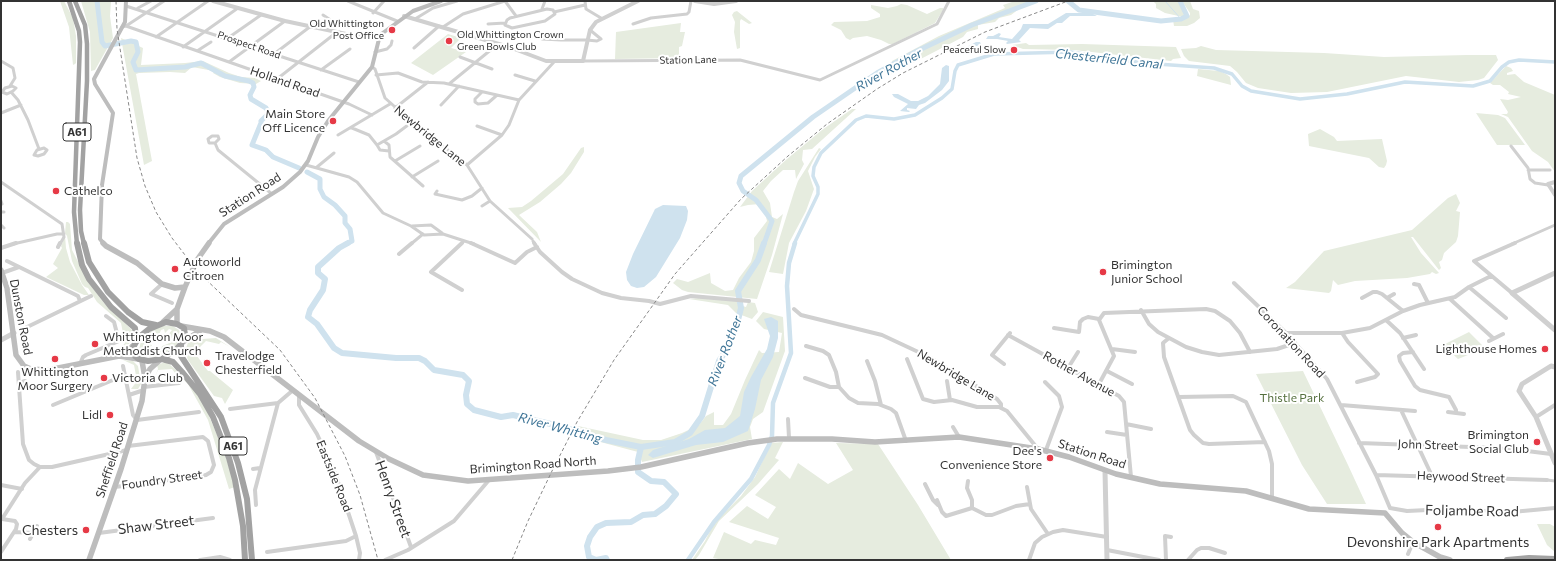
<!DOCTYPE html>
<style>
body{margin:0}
#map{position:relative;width:1556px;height:561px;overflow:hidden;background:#fff;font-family:Commissioner,sans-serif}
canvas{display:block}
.frame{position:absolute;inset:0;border:2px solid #333;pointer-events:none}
</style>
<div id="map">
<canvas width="1556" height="561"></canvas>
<div class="frame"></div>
</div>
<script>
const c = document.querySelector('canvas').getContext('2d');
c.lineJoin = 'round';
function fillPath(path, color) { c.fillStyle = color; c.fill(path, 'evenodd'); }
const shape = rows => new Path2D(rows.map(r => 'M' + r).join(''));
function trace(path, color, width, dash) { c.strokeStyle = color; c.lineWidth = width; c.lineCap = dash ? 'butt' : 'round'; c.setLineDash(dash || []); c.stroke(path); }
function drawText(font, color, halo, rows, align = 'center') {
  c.font = font + ' Commissioner,sans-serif'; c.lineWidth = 4; c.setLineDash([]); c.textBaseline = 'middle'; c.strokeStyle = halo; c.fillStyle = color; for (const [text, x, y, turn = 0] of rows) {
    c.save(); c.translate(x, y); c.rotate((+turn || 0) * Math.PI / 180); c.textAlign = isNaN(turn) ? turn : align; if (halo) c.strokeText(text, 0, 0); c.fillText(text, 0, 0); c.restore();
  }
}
fillPath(shape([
 [60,1,64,1,73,18,76,36,76,63,75,64,73,65,69,27],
 [81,1,111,1,110,16,113,38,95,70,91,71,90,32],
 [1015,1,1040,1,1019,9,1011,15,999,18,995,22,978,25,978,29,967,32,963,37,888,76,892,61,939,36,1005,8,1003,5],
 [1153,1,1179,1,1186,14,1183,17,1165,13,1156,8,1156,4],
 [1182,1,1190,1,1193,9,1199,11,1200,18,1194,23,1187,26,1174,26,1173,20,1186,19,1190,15,1190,13],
 [901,4,907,5,927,14,940,8,943,8,943,10,935,23,893,44,889,44,881,40,867,36,853,38,850,40,846,38,841,30,831,25,834,22,867,21,880,17,880,14,871,8,871,5,888,8,897,6],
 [737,11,752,23,749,24,741,19,740,21,740,48,737,49,734,32,735,22,732,15,734,12],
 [681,23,680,32,685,32,682,46,679,47,679,58,615,59,616,32],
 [448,34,461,38,451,48,466,52,433,75,411,63],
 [121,38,143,48,141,65,185,63,203,61,229,73,241,77,255,78,261,81,256,84,240,83,220,77,213,73,214,71,192,67,185,73,170,72,139,73,136,74,152,161,144,165],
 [1026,43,1029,45,1082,44,1176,47,1181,58,1173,59,1171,61,1074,50,1023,49,1012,45],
 [1201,46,1216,50,1324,53,1384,57,1467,55,1496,55,1498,60,1484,78,1478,80,1459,82,1406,76,1327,92,1291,93,1258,88,1246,83,1237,72,1230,66,1189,61,1184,56,1181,49,1196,48],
 [1506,66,1511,68,1513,71,1507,73,1507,75,1515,74,1524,82,1555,95,1555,172,1548,162,1532,151,1508,117,1501,114,1507,114,1508,112,1500,99,1508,100,1521,97,1508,94,1509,92,1500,85,1493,85,1490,83],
 [1198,69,1219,71,1226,74,1230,77,1231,85,1197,76],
 [852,109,856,109,812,149,803,150,802,160,804,164,796,179,795,170,783,170,771,181,763,191,770,203,772,217,777,219,783,214,772,255,757,299,688,292,682,290,673,283,677,279,688,282,710,273,711,283,725,291,733,290,739,278,751,262,754,251,754,238,767,221,765,213,760,204,748,205,740,207,752,191,787,159,822,130],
 [1476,113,1498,115,1505,118,1525,145,1497,145],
 [1320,129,1334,137,1337,141,1382,139,1387,161,1386,165,1384,168,1379,167,1369,158,1309,146,1308,134],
 [584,147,584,152,571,173,561,184,540,202,519,215,537,232,541,242,508,208,522,207,531,201,563,174,581,148],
 [819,148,821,149,815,157,808,171,814,189,806,211,789,243,783,274,769,272,794,192,798,181],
 [1456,194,1460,203,1456,211,1460,212,1458,236,1456,242,1444,253,1442,260,1439,262,1441,268,1439,270,1413,237,1411,237,1421,253,1439,273,1436,274,1432,272,1430,274,1407,278,1355,281,1338,285,1333,280,1331,291,1329,293,1286,288,1295,282,1324,251,1412,230,1448,198],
 [66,222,68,222,70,224,72,250,89,283,104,303,132,330,133,338,131,342,121,351,118,351,125,343,121,323,97,302,88,288,85,287,82,284,72,261,67,236,65,233],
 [65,236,66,248,70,262,82,285,89,295,84,295,46,277,58,268,53,264,62,248,61,246],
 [698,298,738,301,739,305,746,307,748,302,755,303,758,312,752,319,736,313,728,305,689,299],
 [763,312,783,317,785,351,763,412,753,419,750,427,752,439,642,462,638,452,574,435,578,426,643,440,661,440,682,433,699,425,706,416,714,412,714,425,723,425,731,414,745,380,759,350,762,353,779,352,782,333,764,329,756,321],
 [162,326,173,326,179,330,181,335,176,346,160,356,149,357,143,355,139,350,141,341,153,329],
 [164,329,165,333,169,329,172,330,168,335,170,338,176,339,175,341,162,346,160,352,158,352,156,347,148,351,152,345,146,343,146,341,153,340,159,335,161,330],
 [1469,332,1484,347,1481,347,1483,349,1458,359,1443,345],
 [216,338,230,347,221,342,219,344,206,341,198,349,203,352,197,356,208,371,210,371,233,390,225,404,222,398,214,396,188,360,185,351,189,340],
 [123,360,133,361,138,366,141,384,138,389,131,389,137,381,134,365],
 [165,362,169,364,190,382,206,409,224,451,235,487,229,489,208,420,188,384,184,380,181,381,172,369,158,370,155,377,158,369,157,365],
 [1303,371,1348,465,1366,504,1327,504,1302,465,1256,374],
 [783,442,775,458,779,460,758,484,719,521,699,555,695,560,692,560,705,541,714,523,741,496,755,477,771,443],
 [836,443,878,444,918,505,951,560,724,560,713,558,724,532,751,544,755,540,776,545,779,538,729,522,747,506,768,519,776,507,755,495,779,469,790,479,798,463,828,484,853,470],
 [1537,524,1550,524,1555,527,1555,552,1547,545]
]), '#e6ecdf');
fillPath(shape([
 [1066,13,1091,13,1097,16,1070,16,1062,23,1057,23,1048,29,1030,28,1019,40,1021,42,1007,44,1006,43,1008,41,997,39,986,39,988,36,993,36,999,33,1001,34,999,37,1012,39,1021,29,1023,24,1048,24],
 [976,42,980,42,981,44,968,50,976,49,978,49,979,51,969,54,959,54,961,50],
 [946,65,949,66,949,81,942,90,925,103,919,105,916,109,907,108,907,110,910,111,909,112,900,111,908,104,894,97,892,94,898,94,911,101,918,101,928,96,940,84,942,68],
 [663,205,686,206,688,211,687,220,680,238,656,277,644,287,637,288,631,286,627,280,626,272,633,254,655,209],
 [771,317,778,321,778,338,773,357,761,380,755,409,748,431,723,442,696,445,653,458,648,455,653,450,689,439,705,430,725,428,740,416,744,392,751,377,767,349,770,336,764,319]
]), '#cfe2ee');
trace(shape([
 [1165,1,1181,19]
]), '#cfe2ee', 1);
trace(shape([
 [794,244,818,194,818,187,813,176,814,167,821,153,856,120,866,116,894,119,915,115,942,98,952,89,955,71,958,65,994,54,1071,52,1143,63,1214,68,1232,74,1242,86,1251,91,1300,99,1347,94,1405,82,1473,86,1490,81,1502,67,1509,62,1519,60,1555,62]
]), '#cfe2ee', 3.5);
trace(shape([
 [688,560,714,522,751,479,769,445,772,436,773,403,791,353,787,286,789,263,795,243]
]), '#cfe2ee', 4.5);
trace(shape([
 [97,1,102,42,105,46,131,41,136,42,138,52,133,62,136,70,185,67,201,63,225,76,249,81,253,83,254,87,250,95,251,99,266,108,269,113,261,121],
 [1068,1,1079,10,1161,21,1181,19,1187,16,1180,1],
 [261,123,252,145,266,150,273,157,299,168],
 [307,172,320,179,320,189,324,197,335,205,345,216,345,223,350,229,352,241,346,244],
 [764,244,772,221,756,200,743,191,739,183,741,176,813,117,877,73,917,51,972,25,1036,1]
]), '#cfe2ee', 5);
trace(shape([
 [348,243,339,248,318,267,318,273,325,279,323,290,310,310,308,317,317,324,334,348,342,353,396,358,419,358,425,361,434,370,463,375,469,381,466,395,467,404,474,410,501,417,513,415,559,426,606,440,641,447],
 [607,560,606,558,596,560,589,557,587,546,590,537,597,527,606,523,631,522,643,515,655,514,666,506,676,494,664,482,651,481,638,472,638,460,641,447,675,442,690,433,702,416,719,361,729,346,736,328,741,308,738,291,758,260,764,243]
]), '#cfe2ee', 6);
trace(shape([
 [1498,448,1511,449],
 [1547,480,1555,481],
 [1448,509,1512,512]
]), '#d0d0d0', 3);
trace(shape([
 [348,1,397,21],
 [505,1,516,16],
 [585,1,586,9,601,18],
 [126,6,359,82],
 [138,8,151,1],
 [542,9,545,1],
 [547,9,553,10,555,14,545,21,512,28,505,25,507,20,510,18,547,9],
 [554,12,585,5],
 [373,13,384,1],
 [415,19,433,8,457,1],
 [488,24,505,23],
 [633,24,651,18,687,14,689,12,691,1],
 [126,26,164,1],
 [122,27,126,26,349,104,372,115],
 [443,27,463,14,505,1],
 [319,28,329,19,323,15],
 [559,35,561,40,542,39,545,36,559,35],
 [156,37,208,1],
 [228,38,261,15],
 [561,40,587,40],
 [587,40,597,41,601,39,590,30],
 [183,47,238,8],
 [414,48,439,26],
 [197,51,211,42],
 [375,52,387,49,391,45,392,41],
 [274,54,311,26],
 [460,57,492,69],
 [1,61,13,68,15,78,10,86],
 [583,61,740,60,820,80,937,24,949,1],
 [229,62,285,21],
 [372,67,375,69,385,98,412,122,467,165,490,201,532,239],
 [321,70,350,49],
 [376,75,398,73,422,82,444,83,519,100],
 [515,75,535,81],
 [277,79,337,32],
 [449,84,498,44],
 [12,86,16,88,13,91,7,94,2,92,5,88,12,86],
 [11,92,18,100,28,120,39,149],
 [481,93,475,99,475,102,478,104,488,103,496,96],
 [441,105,459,86],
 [395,108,428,82],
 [1,113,21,105],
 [477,126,502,135],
 [352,128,369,135,377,145,396,134,412,122],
 [338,135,390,104],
 [212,136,218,136,219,139,215,143,209,143,208,139,212,136],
 [384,141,389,145,390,157,423,186],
 [215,143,218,150,272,194],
 [377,145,380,150,389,151],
 [1511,146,1528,168,1530,179,1535,183,1548,185],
 [44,148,47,150,44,154,38,156,34,155,37,150,44,148],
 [395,161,420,146],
 [306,165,349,177,357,182,383,213,411,226,424,235,443,234,474,244],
 [467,165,502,135,509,125,519,100,554,62],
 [317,167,334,153],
 [1528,170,1550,170],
 [412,177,438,161],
 [1,182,62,224,64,237,60,244],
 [437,191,435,194,462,200,472,196,482,188],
 [1,201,2,204],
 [482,206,490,201],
 [1,212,4,212],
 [1,225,4,228],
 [412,226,431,225,442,233],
 [533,241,535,244],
 [13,244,57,234,64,234],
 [411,244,423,234],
 [461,244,464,241],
 [1512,244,1555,225]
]), '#d0d0d0', 3);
trace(shape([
 [462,243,431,272,462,290],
 [471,243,515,263,527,252,537,247],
 [534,243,540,252,562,272,572,279,602,293,621,298,649,301,660,304,691,296,749,301],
 [58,247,60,243],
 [1,248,16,243],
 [399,254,412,243],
 [7,261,78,296,80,301],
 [2,273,19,267],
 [1234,283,1286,333,1327,379,1376,475,1390,508],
 [162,284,151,294,172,303],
 [1414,284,1419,285,1428,303],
 [1469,287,1506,318],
 [1512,293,1474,261,1515,243],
 [1362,298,1373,292,1377,292,1382,294,1403,311],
 [1387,298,1394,294],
 [1450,299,1493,338],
 [794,309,801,315,882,335,929,357,997,399,1001,404,1001,408],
 [1141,310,1149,324,1158,332,1186,347,1202,352,1219,355,1277,349,1295,343],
 [1386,320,1400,333,1424,369],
 [1054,328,1079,332,1080,322,1083,319,1088,317,1099,319],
 [21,330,91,296],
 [1286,333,1342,333,1370,328,1403,311,1420,305,1455,297,1469,287,1491,276],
 [1342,333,1348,342,1378,374,1375,377,1357,382],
 [1008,335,1119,396,1124,402,1131,477],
 [1169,338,1163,343,1164,357,1190,430,1194,435,1203,443,1209,444,1265,442],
 [1403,338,1416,335],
 [1489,341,1503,334],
 [806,346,823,351,829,355,836,372,839,387,849,398,858,403,878,404,891,409,896,413,906,441],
 [1112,349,1135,352],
 [1413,352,1403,353,1399,356,1400,361,1415,386,1420,390,1449,397,1456,410,1456,413,1448,412],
 [907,359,923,399,934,402,952,400,977,407,999,407,1007,411,1038,449],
 [867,361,875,381,881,405],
 [80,364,83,357,86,355,119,341,114,322,106,316],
 [1004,364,992,355,1010,333],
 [123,366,133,415,137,420,199,412],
 [1068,368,1078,352],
 [1107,371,1132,384],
 [18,372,23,444,29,460,34,464,40,467,52,467,127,450],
 [805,378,830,387,839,387],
 [947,381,950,400],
 [1045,382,1059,396,1062,407,1046,450],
 [19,383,25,381],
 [1099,384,1114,356,1099,320,1104,313,1206,309,1215,311,1230,321,1240,333,1250,352],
 [144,387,179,383],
 [129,395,144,390],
 [299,396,299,405,317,434,335,473,356,536,360,553,359,560],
 [1179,397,1233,396,1246,402,1269,451,1272,464,1272,498],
 [53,405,125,375],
 [1341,405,1415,411],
 [230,409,278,403],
 [1401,410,1432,476],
 [1456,413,1464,414],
 [1536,417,1555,405],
 [788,419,789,438],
 [1126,424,1151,429],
 [953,427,959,437],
 [1107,432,1127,435],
 [1359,443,1498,448],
 [1511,449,1551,454],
 [376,452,411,547],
 [253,469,260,468],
 [1376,475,1547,480],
 [968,481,967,488,972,500,972,508],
 [925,484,933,500,938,505],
 [1,485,22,489],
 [115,487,206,475,211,472,214,465,208,441,203,437,128,446],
 [1027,487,1031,509,1048,534],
 [937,500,942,512,946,516,972,508,986,515,992,515,1016,506,1030,504],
 [256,505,255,490,278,403,292,391],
 [1390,508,1407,511,1448,509],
 [1512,512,1555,508],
 [15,532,33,533],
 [99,533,213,518],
 [30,539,37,526],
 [1107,550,1159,560],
 [1,552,16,529,17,524,15,521,2,519,25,483,40,467],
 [267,552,346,541,356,536],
 [1408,554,1413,542],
 [200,560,220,557,230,560],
 [385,560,408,550,454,521,489,480],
 [1029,560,1035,543,1042,537,1053,532,1063,530,1107,537],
 [1166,560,1165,536,1171,537],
 [1188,560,1197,550,1201,548,1209,548,1225,553]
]), '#d0d0d0', 4);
trace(shape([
 [213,1,285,21,365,38,379,38],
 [695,1,714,4,736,1],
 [404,16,509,47,546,61,583,61,590,30,596,22,638,1],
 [1555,182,1548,184,1555,195]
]), '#d0d0d0', 4);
trace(shape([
 [1555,273,1512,293,1555,330],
 [1,340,14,333],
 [1555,367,1551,366,1522,384,1519,391,1536,417,1555,463],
 [1105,471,1107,560]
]), '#d0d0d0', 5);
trace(shape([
 [104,244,100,239,102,185,113,113,95,84,94,79,125,22,126,1],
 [208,244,224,224,283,187,300,172,308,161,318,137,328,121,372,67,380,35,413,11,441,1]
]), '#bdbdbd', 4);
trace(shape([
 [103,243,106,246,137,263,162,284,175,288,185,287],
 [1,270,7,288,16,355,24,366,31,369,48,370,119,356,138,359],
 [163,322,177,309],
 [177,324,177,309,185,287,197,260,209,243],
 [181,326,210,331,224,337,359,441,389,459,423,475,468,481,608,471,641,467,748,443,777,439,832,439,875,442,959,437,1038,449,1069,457,1116,474,1160,484,1246,491,1309,509,1385,513,1402,533,1413,542,1440,557,1450,560],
 [183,342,201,330],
 [120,356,134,345],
 [145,378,150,369,160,360],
 [89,560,121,469,142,401,145,378,142,361]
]), '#bdbdbd', 5.5);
trace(shape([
 [69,1,79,31,80,42,74,212,77,244],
 [75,1,85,25,87,44,87,81,80,210,81,231,84,244]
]), '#a2a2a2', 4.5);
trace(shape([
 [77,243,82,265,89,279,111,307,135,328,136,342],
 [84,243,89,262,108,292,128,312,142,322,156,325],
 [166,322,177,324,184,328,185,335,181,344,176,350,162,359,148,361,139,359,135,356,133,348,138,338,149,329,166,322],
 [181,344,181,356,221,417,238,463,247,499,252,560],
 [162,359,173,362,182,372,200,394,213,417,229,458,235,480,243,526,245,560],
 [1507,560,1529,558,1555,559]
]), '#a2a2a2', 6);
trace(shape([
 [116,1,117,29,137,158,145,186,156,212,172,238,198,272,280,350,315,398,345,456,360,495,378,560],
 [512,560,528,521,552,471,577,422,614,360,675,274,741,199,788,156,827,124,877,89,903,73,985,32,1068,1]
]), '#888', 1, [3.5, 2.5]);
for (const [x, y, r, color] of [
 [392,30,4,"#e63946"],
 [449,41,4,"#e63946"],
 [1014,50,4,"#e63946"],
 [333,121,4,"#e63946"],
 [56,191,4,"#e63946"],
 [175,269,4,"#e63946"],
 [1103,272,4,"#e63946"],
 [95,344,4,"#e63946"],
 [1545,349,4,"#e63946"],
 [55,359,4,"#e63946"],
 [207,363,4,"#e63946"],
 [104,378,4,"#e63946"],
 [110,415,4,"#e63946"],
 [1537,442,4,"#e63946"],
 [1050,458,4,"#e63946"],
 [1438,527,4,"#e63946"],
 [86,530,4,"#e63946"]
]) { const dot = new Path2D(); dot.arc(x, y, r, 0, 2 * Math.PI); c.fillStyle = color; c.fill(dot); trace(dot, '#fff', 1.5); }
drawText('10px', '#333', '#fff', [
 ["Old Whittington",384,24],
 ["Post Office",384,36],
 ["Old Whittington Crown",457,35,"left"],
 ["Green Bowls Club",457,47,"left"],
 ["Peaceful Slow",1006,50]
], 'right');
drawText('10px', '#333', '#fff', [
 ["Prospect Road",249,45,19],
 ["Station Lane",688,60,-1]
]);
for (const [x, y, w] of [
 [77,132,28],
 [233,446,28]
]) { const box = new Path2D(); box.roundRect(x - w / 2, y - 9, w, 18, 3); c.fillStyle = '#fff'; c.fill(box); trace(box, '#333', 1); }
drawText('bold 11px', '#333', null, [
 ["A61",77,132],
 ["A61",233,446]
]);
drawText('12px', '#333', '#fff', [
 ["Holland Road",285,82,19],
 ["Newbridge Lane",430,136,39],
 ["Station Road",250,195,-33],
 ["Dunston Road",21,317,79],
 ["Coronation Road",1291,342,47],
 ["Rother Avenue",1079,374,29],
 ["Newbridge Lane",956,375,31],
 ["John Street",1428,445,2],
 ["Station Road",1092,454,18],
 ["Sheffield Road",112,460,-72],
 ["Brimington Road North",533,465,-4],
 ["Eastside Road",334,476,68],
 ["Heywood Street",1461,477,2],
 ["Foundry Street",162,480,-8]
]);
drawText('12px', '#333', '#fff', [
 ["Main Store",325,114,"right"],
 ["Off Licence",325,128,"right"],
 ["Cathelco",64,191],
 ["Autoworld",183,262],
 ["Citroen",183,276],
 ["Brimington",1111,265],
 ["Junior School",1111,279],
 ["Whittington Moor",103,337],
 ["Methodist Church",103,351],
 ["Lighthouse Homes",1537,349,"right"],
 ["Travelodge",215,356],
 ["Chesterfield",215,370],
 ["Whittington",55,372,"center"],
 ["Moor Surgery",55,386,"center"],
 ["Victoria Club",112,378],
 ["Lidl",102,415,"right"],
 ["Brimington",1529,435,"right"],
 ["Social Club",1529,449,"right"],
 ["Dee's",1042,451,"right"],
 ["Convenience Store",1042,465,"right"]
], 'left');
drawText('12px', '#56703f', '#fff', [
 ["Thistle Park",1292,398]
]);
drawText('italic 13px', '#3f7597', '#fff', [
 ["Chesterfield Canal",1109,59,6],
 ["River Rother",889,70,-29],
 ["River Rother",725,351,-69],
 ["River Whitting",560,428,15]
]);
drawText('14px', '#333', '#fff', [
 ["Henry Street",393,499,70],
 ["Foljambe Road",1472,511,1],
 ["Shaw Street",156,525,-7]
]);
drawText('14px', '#333', '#fff', [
 ["Chesters",78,530],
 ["Devonshire Park Apartments",1438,542,"center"]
], 'right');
</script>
